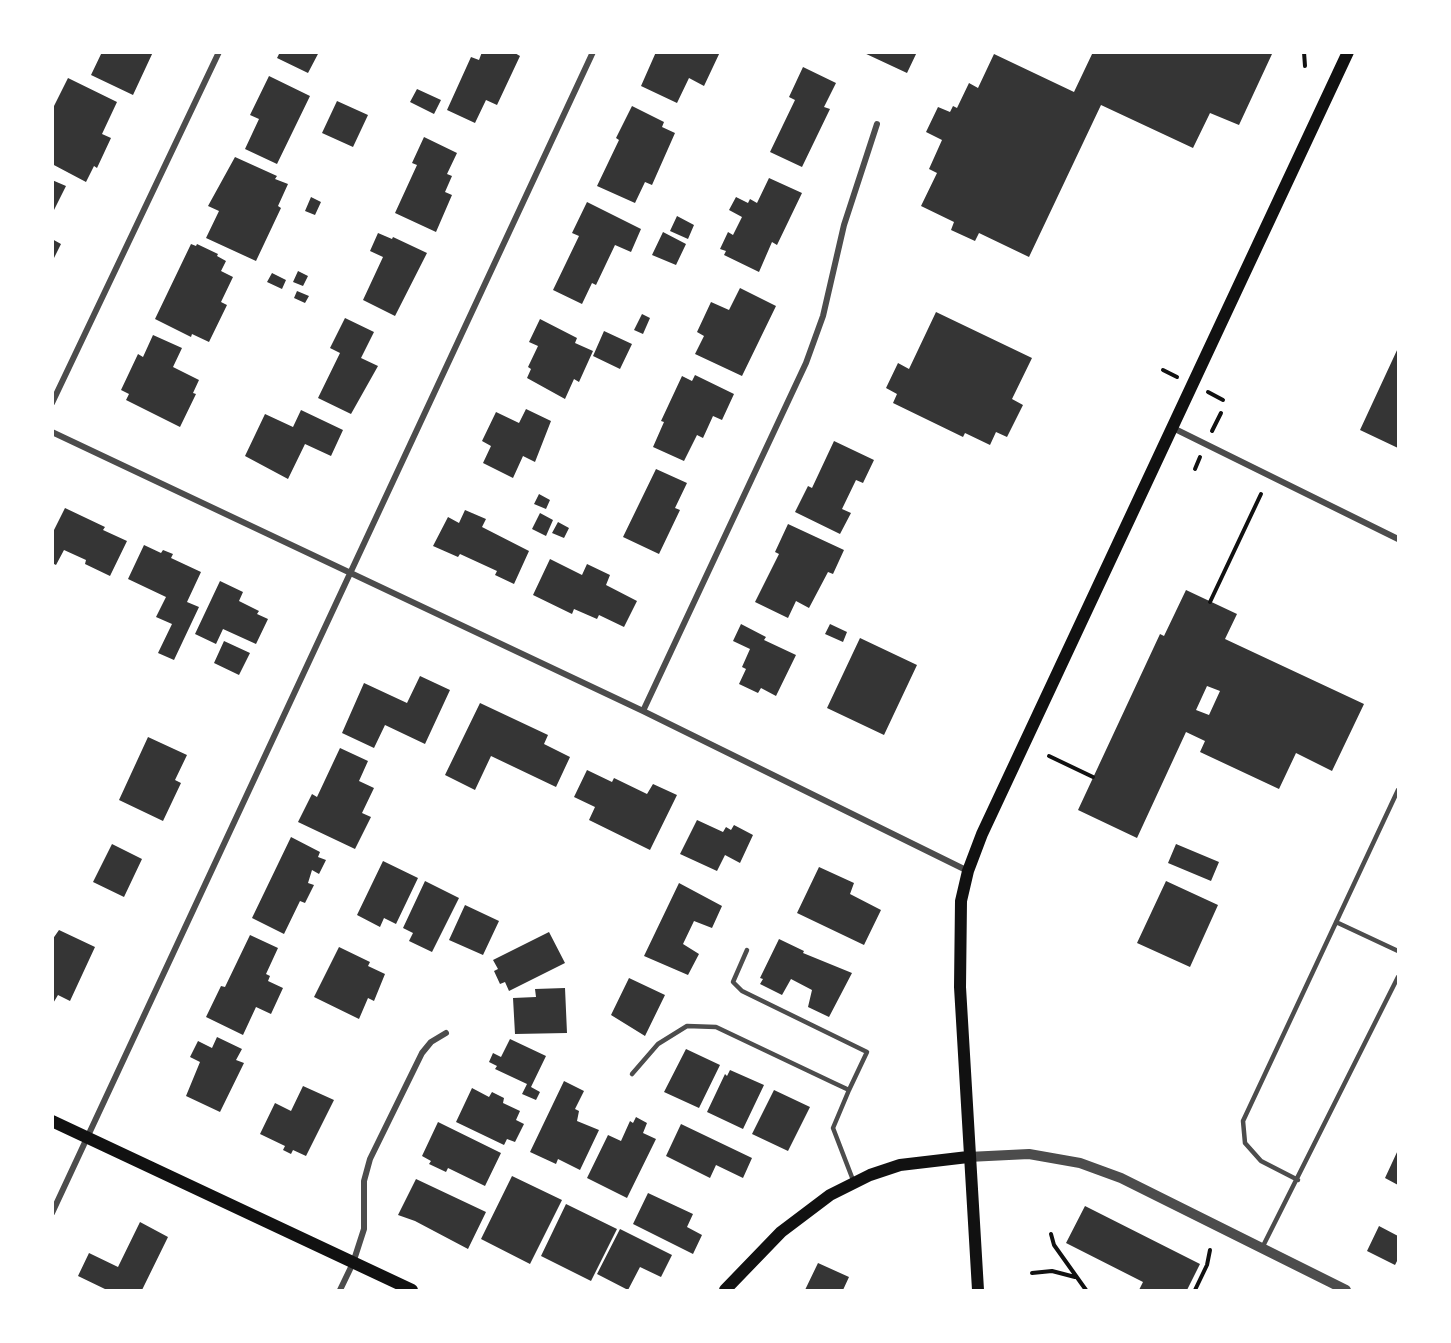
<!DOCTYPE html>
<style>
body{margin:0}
#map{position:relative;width:1451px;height:1343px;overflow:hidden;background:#fff;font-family:"Archivo Narrow",sans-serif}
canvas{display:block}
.frame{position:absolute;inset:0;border:54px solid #fff;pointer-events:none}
</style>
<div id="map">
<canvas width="1451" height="1343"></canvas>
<div class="frame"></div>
</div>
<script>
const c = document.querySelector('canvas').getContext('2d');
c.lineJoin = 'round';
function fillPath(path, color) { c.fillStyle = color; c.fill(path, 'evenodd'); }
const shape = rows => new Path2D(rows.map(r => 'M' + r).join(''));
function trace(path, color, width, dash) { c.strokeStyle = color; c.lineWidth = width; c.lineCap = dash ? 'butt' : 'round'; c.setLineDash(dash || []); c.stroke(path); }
fillPath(shape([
 [102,52,153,52,133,95,91,75],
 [280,52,319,52,308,73,277,58],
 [482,52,513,52,520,56,497,105,486,100,475,123,447,110,471,57,479,60],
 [656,52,720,52,704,86,689,78,677,103,641,86],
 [862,52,917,52,907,73],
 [1093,52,1272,54,1239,125,1210,113,1193,148,1101,105,1029,257,979,233,975,241,951,230,954,222,921,206,937,173,929,169,942,140,926,132,938,107,950,112,953,106,957,108,969,83,978,88,994,54,1074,92],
 [803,67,836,83,824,107,830,109,802,167,770,152,795,100,789,97],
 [269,76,310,96,277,164,245,149,259,119,250,115],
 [68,78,117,102,102,134,111,138,97,168,94,166,86,182,52,164,52,110],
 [417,89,441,100,434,114,410,102],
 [337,101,368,115,353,147,322,133],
 [632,106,664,122,662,127,675,133,652,185,645,182,635,203,597,186,619,140,616,138],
 [424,137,457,153,447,174,452,176,445,192,452,195,436,232,395,213,417,165,412,163],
 [235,157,277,176,275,179,288,184,278,206,281,208,256,261,206,238,219,211,208,206],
 [769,178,802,193,777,245,772,242,759,272,724,255,726,251,720,249,728,232,733,235,742,217,729,210,736,197,748,203,750,199,757,203],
 [52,180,66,186,52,214],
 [311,197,321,202,315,215,305,211],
 [587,202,641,229,631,252,615,245,596,285,592,283,582,304,553,290,579,236,572,233],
 [677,216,694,225,688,239,670,231],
 [663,232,686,244,676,265,652,255],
 [378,233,392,239,393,237,427,253,395,316,363,300,383,257,370,251],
 [52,239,61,244,52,262],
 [191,244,196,246,197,244,218,254,217,256,226,261,221,271,233,277,221,302,227,305,209,342,192,334,191,337,155,319],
 [298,271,308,276,303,286,293,282],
 [272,273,286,280,282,289,267,282],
 [740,288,776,306,742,376,695,354,704,336,697,332,711,302,729,310],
 [297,291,309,296,305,303,294,298],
 [936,312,1032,358,1012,399,1023,405,1007,437,996,432,990,445,965,433,963,437,893,403,897,394,886,388,898,363,909,369],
 [642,314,650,318,643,334,634,330],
 [345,318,374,332,361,358,378,366,351,414,318,398,340,353,330,348],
 [540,319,577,338,575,343,593,351,579,382,574,379,565,399,527,378,531,369,528,367,538,346,529,342],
 [604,331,632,344,620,369,593,356],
 [153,335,182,348,173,367,199,380,193,393,196,394,180,427,126,400,129,394,121,390,138,354,143,357],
 [1398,348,1398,448,1360,430],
 [695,375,734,394,722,420,713,416,703,438,697,435,684,461,653,447,664,422,661,421,682,376,692,381],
 [526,409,551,421,535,462,523,456,513,478,483,463,491,446,482,441,496,412,519,423],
 [301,410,343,430,331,456,305,444,288,479,245,456,265,414,293,427],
 [834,441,874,460,863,483,856,480,842,509,851,513,840,534,795,512,808,486,812,488],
 [656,469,687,483,675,508,680,510,659,554,623,537],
 [539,494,550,500,546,509,534,504],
 [65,508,105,527,103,530,127,541,110,576,85,564,86,560,64,550,56,565,52,563,52,534],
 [465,510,486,519,482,527,529,551,514,584,495,575,497,571,460,554,458,557,433,546,448,517,459,523],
 [540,513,553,520,546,536,532,529],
 [558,522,569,528,564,538,552,533],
 [788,524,844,550,833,574,828,572,809,608,796,601,788,618,755,602,779,554,775,552],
 [144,545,161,553,163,550,173,554,171,558,201,572,187,602,199,607,174,660,158,653,172,624,156,617,166,597,128,579],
 [550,559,582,575,587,564,610,575,606,585,637,601,624,627,599,615,597,619,574,609,572,614,533,595],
 [220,581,243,592,239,601,259,611,257,614,268,619,256,644,223,629,216,644,195,634],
 [1186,590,1237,614,1225,639,1364,704,1332,771,1296,753,1279,789,1200,752,1205,741,1186,732,1137,838,1078,810,1160,634,1164,636],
 [1207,686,1220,691,1209,715,1196,710],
 [741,624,766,637,764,640,796,655,776,696,761,688,758,693,739,684,746,669,742,667,750,649,733,641],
 [830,624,847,632,843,642,825,634],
 [860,638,917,665,884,735,827,708],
 [224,641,250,653,239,675,214,663],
 [420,676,450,690,425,744,385,725,374,748,342,733,364,683,407,703],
 [480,703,548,735,544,744,570,757,556,787,491,756,475,790,445,775],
 [148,737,187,755,175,780,181,783,163,821,119,800],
 [340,748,368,761,359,781,374,788,362,813,371,817,355,849,298,822,312,794,317,797],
 [587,770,612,782,614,778,647,794,653,784,677,795,650,850,589,820,595,807,574,797],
 [697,820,723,832,726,827,731,830,734,825,753,835,740,863,725,855,717,871,680,854],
 [291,837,320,852,318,857,326,860,319,874,312,870,308,883,314,885,305,903,300,901,284,934,252,918],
 [112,844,142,859,124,897,93,882],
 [1176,844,1219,862,1211,881,1168,863],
 [383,861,418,878,396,924,384,918,380,927,357,915],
 [819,867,854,883,850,894,881,910,864,945,797,913],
 [425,881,459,898,432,952,409,941,413,933,403,928],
 [1166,881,1218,905,1190,967,1137,943],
 [679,883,722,906,712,928,694,921,683,944,699,954,688,975,644,956],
 [465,905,499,921,483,955,449,940],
 [59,930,95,947,70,1001,58,995,52,1005,52,940],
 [549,932,565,963,509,991,505,982,500,984,494,971,498,969,493,960],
 [250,935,278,948,266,974,270,976,268,981,283,988,271,1014,256,1007,243,1035,206,1017,221,986,225,987],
 [779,939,804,951,803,953,852,973,829,1017,808,1007,812,990,791,979,782,995,760,984,763,979,760,978],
 [339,947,370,962,368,966,385,974,374,1001,368,998,359,1019,314,997],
 [629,978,665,995,645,1036,611,1015],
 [565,988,567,1033,515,1034,513,998,536,997,535,989],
 [217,1037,242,1049,236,1060,244,1063,220,1112,186,1096,200,1062,190,1057,198,1041,212,1048],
 [510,1039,546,1056,531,1087,540,1092,536,1100,522,1094,527,1084,495,1069,497,1066,489,1062,493,1053,501,1057],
 [686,1049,720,1065,699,1108,664,1092],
 [730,1070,764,1085,743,1129,707,1112,725,1074,727,1076],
 [564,1081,584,1091,575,1109,579,1111,577,1121,599,1130,580,1170,558,1159,556,1164,530,1152],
 [303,1086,334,1100,306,1156,293,1150,291,1154,283,1150,285,1146,260,1134,275,1103,291,1111],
 [472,1088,489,1097,492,1092,504,1098,503,1103,520,1111,516,1120,524,1124,515,1142,507,1139,504,1145,456,1122],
 [774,1090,810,1107,788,1151,752,1134],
 [636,1117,647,1123,643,1133,656,1139,627,1198,587,1178,608,1135,621,1141,630,1121,633,1123],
 [438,1122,501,1153,485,1186,448,1168,446,1172,429,1164,431,1161,422,1156],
 [681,1124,752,1158,743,1178,716,1165,710,1178,666,1156],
 [1398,1150,1398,1185,1385,1178],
 [512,1176,562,1200,530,1264,481,1239],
 [416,1179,486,1212,468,1249,415,1221,398,1215],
 [648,1193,693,1214,687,1227,702,1235,693,1254,633,1224],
 [566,1204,617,1229,591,1281,541,1256],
 [1085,1206,1200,1264,1187,1290,1139,1290,1143,1282,1066,1243],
 [140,1222,168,1237,142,1290,107,1290,78,1276,89,1253,118,1267],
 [1379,1226,1398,1236,1398,1259,1395,1265,1367,1251],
 [620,1229,672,1255,661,1277,640,1267,628,1290,597,1274],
 [818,1263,849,1277,843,1290,805,1290]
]), '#353535');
trace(shape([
 [1304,52,1305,66],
 [1163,370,1177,377],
 [1208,392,1223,400],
 [1212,431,1221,413],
 [1195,469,1200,457],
 [1210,602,1261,494],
 [1049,756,1093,777],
 [1051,1234,1054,1245,1086,1290],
 [1032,1273,1052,1271,1075,1277],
 [1195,1290,1207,1265,1210,1250]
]), '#111', 4);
trace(shape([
 [1336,922,1398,951],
 [747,950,733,982,742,991,867,1052,849,1090],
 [632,1074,658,1044,687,1026,716,1027,834,1083,849,1090,833,1128,853,1180],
 [1298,1180,1261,1161,1245,1143,1243,1121,1398,790],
 [1262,1248,1398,977]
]), '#4c4c4c', 4.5);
trace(shape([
 [52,403,219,52],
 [1173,428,1398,539],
 [52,432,643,711,968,871],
 [643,711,806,363,823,316,844,225,877,124],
 [52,1213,593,52],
 [340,1290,353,1263,364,1229,364,1181,370,1159,422,1053,431,1042,446,1033]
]), '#4c4c4c', 6);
trace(shape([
 [968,1157,1029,1154,1080,1163,1121,1178,1346,1290]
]), '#4c4c4c', 10);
trace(shape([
 [52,1121,412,1290],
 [725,1290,781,1232,830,1195,870,1175,900,1165,968,1157],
 [978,1290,960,987,961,901,968,871,982,834,1348,52]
]), '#111', 12);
</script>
